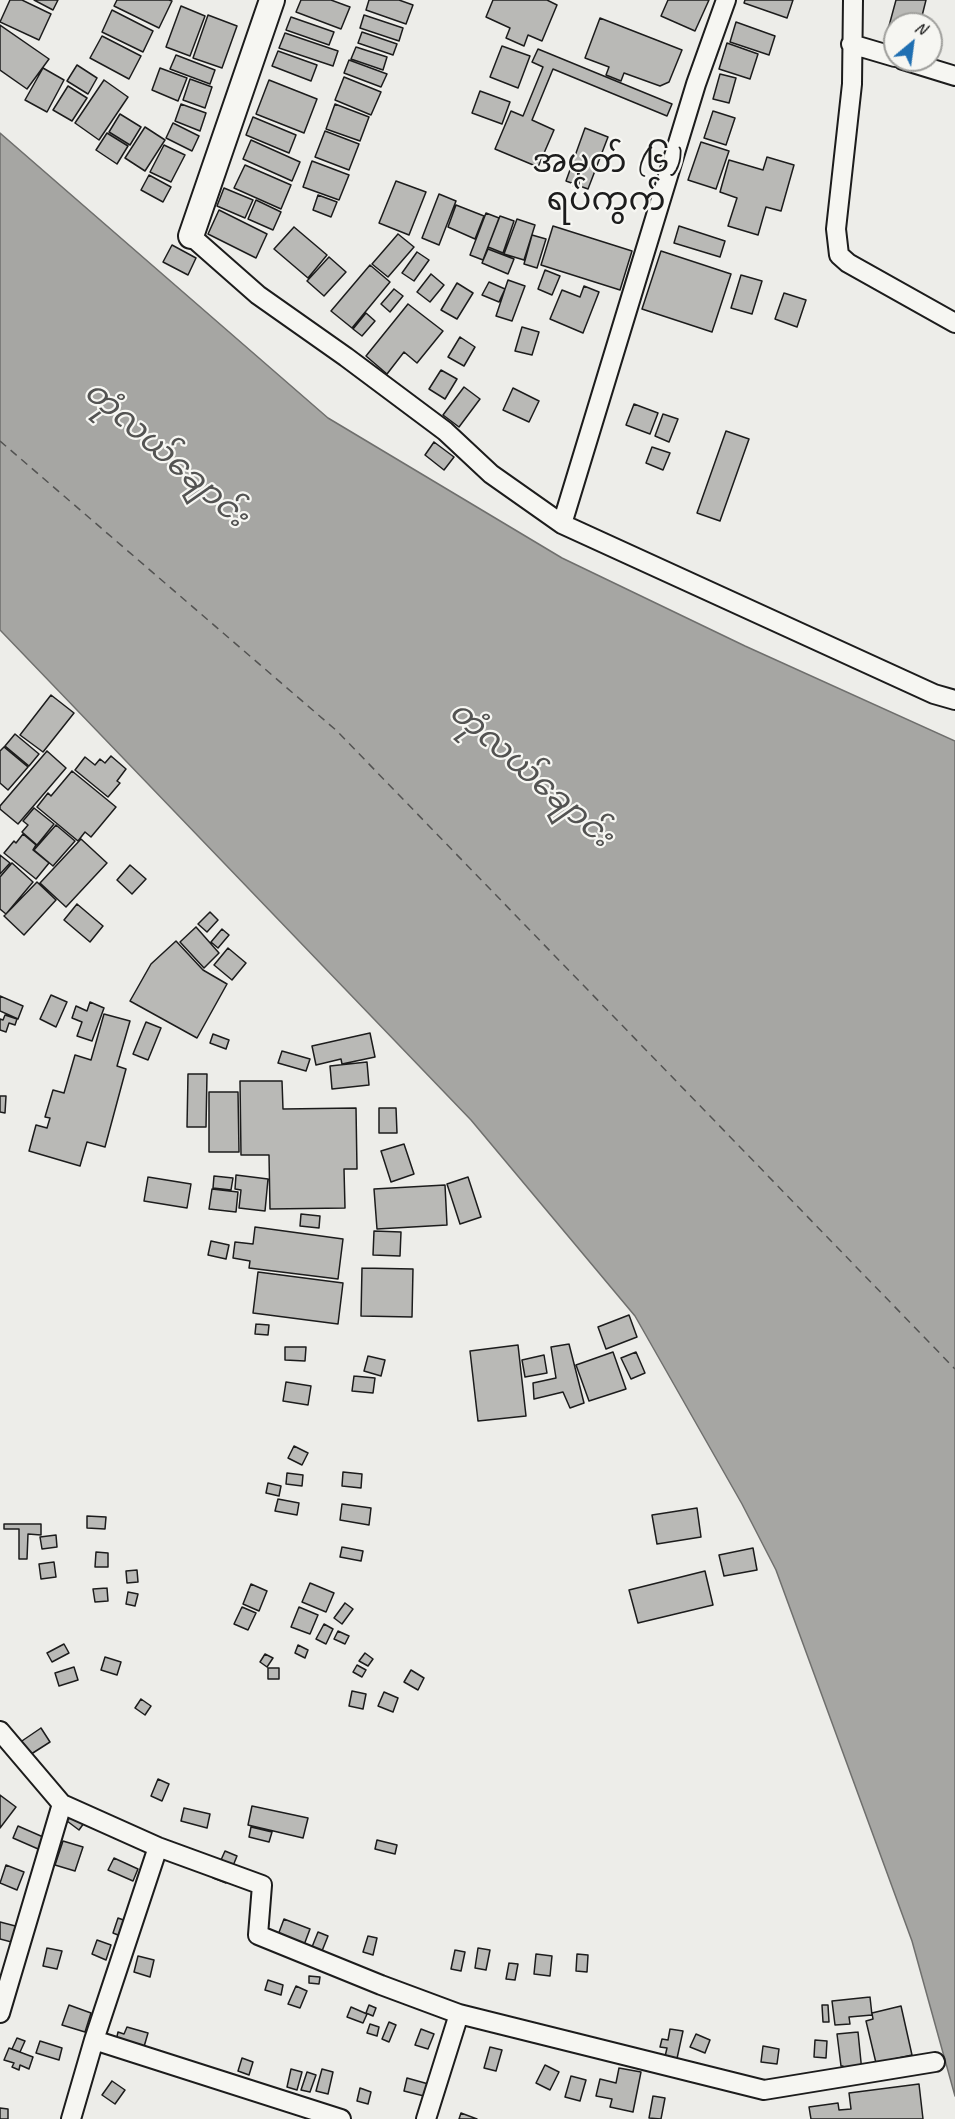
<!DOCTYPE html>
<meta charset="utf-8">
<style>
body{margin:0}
#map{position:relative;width:955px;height:2119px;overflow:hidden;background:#edede9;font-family:Caveat,sans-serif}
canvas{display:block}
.north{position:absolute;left:883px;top:12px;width:60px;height:60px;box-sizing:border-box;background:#f6f6f2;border:2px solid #9f9f9c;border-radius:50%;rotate:29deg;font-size:16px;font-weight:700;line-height:24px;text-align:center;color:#1c1c1c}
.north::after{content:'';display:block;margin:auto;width:21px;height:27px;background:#1f6fb2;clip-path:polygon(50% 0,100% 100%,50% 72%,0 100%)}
</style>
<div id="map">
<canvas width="955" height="2119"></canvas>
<div class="north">N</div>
</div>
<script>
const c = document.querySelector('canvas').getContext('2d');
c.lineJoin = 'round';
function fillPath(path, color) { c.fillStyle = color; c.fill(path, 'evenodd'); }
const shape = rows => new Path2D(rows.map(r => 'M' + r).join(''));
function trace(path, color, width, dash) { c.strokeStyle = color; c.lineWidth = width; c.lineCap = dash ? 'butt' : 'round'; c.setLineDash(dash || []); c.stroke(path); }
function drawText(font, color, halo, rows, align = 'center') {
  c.font = font + ' Caveat,"Noto Sans Myanmar",sans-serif'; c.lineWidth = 4.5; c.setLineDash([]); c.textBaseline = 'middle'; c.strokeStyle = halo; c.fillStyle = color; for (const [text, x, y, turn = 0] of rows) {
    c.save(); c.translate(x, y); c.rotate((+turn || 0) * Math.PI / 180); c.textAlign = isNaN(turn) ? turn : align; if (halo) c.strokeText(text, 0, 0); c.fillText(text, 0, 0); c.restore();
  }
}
const water = shape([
 [0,133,328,418,562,558,745,646,955,741,955,2096,912,1941,776,1570,742,1504,635,1316,471,1120,0,630,0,133]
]);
fillPath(water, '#a6a6a3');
trace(water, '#6f6f6d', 1.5);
trace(shape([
 [0,441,337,731,955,1369]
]), '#535352', 1.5, [8, 6]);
const building = shape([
 [10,0,22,0,51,14,39,40,0,22,10,0],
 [34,0,58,0,53,10,34,0],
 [117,0,169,0,172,1,159,28,114,6,117,0],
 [301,0,331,0,350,7,341,29,296,12,301,0],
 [369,0,399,0,413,5,406,24,366,10,369,0],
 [493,0,547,0,557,5,542,41,528,35,524,46,506,38,510,28,486,17,493,0],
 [668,0,709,0,695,31,661,16,668,0],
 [745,0,793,0,787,18,744,3,745,0],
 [896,0,926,0,920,24,895,24,895,40,886,37,896,0],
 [181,6,205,16,190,56,166,47,181,6],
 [112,10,153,31,143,52,102,32,112,10],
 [208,15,237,26,222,68,193,58,208,15],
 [364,15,403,28,399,41,360,28,364,15],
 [291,17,334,32,329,45,286,30,291,17],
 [600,18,682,50,669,82,660,86,624,73,621,81,606,75,609,67,585,58,600,18],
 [736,22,775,36,769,55,730,42,736,22],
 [0,25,49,59,27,89,0,70,0,25],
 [362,32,397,44,393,55,358,43,362,32],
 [285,33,338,51,333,66,279,48,285,33],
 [102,36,141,56,129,79,90,58,102,36],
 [727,43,758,54,750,79,719,69,727,43],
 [502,46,530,56,518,88,490,77,502,46],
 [356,47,387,57,383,70,351,59,356,47],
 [538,49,672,104,667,116,553,69,532,120,554,130,538,167,495,149,511,111,523,116,543,67,532,62,538,49],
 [278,51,317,65,311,81,272,66,278,51],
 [176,55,215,70,210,84,170,69,176,55],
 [349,60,387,74,381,87,344,73,349,60],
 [77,65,97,78,88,94,67,81,77,65],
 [43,68,64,80,47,112,25,100,43,68],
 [160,68,187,78,178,101,152,90,160,68],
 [720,74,736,78,729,103,713,99,720,74],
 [344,77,381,92,371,115,335,100,344,77],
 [190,79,212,87,205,108,183,100,190,79],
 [104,80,128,97,99,140,75,123,104,80],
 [269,80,317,99,304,133,256,114,269,80],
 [68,86,87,98,72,121,53,110,68,86],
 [480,91,510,102,502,124,472,113,480,91],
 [181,104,206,113,200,131,175,121,181,104],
 [335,104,369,117,360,141,326,129,335,104],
 [713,111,735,118,726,145,704,138,713,111],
 [120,114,141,127,130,145,109,132,120,114],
 [253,117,296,135,289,153,246,135,253,117],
 [173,123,199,136,192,151,166,138,173,123],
 [145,127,165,140,145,171,125,158,145,127],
 [585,128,608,137,588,189,566,181,585,128],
 [325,131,359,144,349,170,315,157,325,131],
 [107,133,128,146,117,164,96,150,107,133],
 [251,140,300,162,292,181,243,159,251,140],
 [701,142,729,151,716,189,688,180,701,142],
 [164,145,185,155,171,182,150,172,164,145],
 [767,157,794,165,781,211,766,207,758,235,728,226,737,198,720,192,729,160,763,170,767,157],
 [312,161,349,175,339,200,303,187,312,161],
 [245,165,291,185,281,209,234,188,245,165],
 [149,175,171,187,163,202,141,190,149,175],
 [396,181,426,192,409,235,379,223,396,181],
 [224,188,253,200,245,218,217,206,224,188],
 [439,194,456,201,439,245,422,238,439,194],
 [318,195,337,202,331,217,313,210,318,195],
 [256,200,281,212,273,230,248,219,256,200],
 [456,205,484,216,475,239,448,227,456,205],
 [219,210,267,234,256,258,208,234,219,210],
 [486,213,499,218,483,260,470,255,486,213],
 [500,216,514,221,503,253,488,247,500,216],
 [517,219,535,225,524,260,504,254,517,219],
 [553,226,632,251,620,290,541,265,553,226],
 [679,226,725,241,720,257,674,243,679,226],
 [294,227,327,255,308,278,274,249,294,227],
 [398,234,414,247,388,277,372,264,398,234],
 [532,235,546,239,537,268,524,264,532,235],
 [172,245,196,258,188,275,163,262,172,245],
 [488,249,514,259,508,274,482,263,488,249],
 [661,251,731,274,712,332,642,309,661,251],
 [417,252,429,260,414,281,402,273,417,252],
 [329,257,346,272,324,296,307,281,329,257],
 [370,265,390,282,352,328,331,311,370,265],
 [545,270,560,276,552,295,538,289,545,270],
 [431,274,444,285,430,302,417,292,431,274],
 [741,275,762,281,752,314,731,308,741,275],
 [508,280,525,286,512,321,496,316,508,280],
 [489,282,505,289,499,302,482,295,489,282],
 [457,283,473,293,457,319,441,310,457,283],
 [584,286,599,292,583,333,550,319,562,290,580,297,584,286],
 [394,289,403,296,390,312,381,304,394,289],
 [784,293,806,300,797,327,775,319,784,293],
 [408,304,443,331,417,363,404,352,387,374,366,356,408,304],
 [366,313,375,321,362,336,353,329,366,313],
 [522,327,539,332,532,355,515,351,522,327],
 [460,337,475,347,464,366,448,357,460,337],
 [441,370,457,379,445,399,429,389,441,370],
 [464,387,480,399,459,427,443,415,464,387],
 [513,388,539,401,529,422,503,410,513,388],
 [634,404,658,413,650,434,626,425,634,404],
 [663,414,678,419,669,442,655,436,663,414],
 [726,431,749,439,720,521,697,513,726,431],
 [434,442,454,457,444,470,425,455,434,442],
 [652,447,670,453,663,470,646,463,652,447],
 [51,695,74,713,43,752,20,735,51,695],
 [15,734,39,754,29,766,5,746,15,734],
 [4,747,28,767,8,790,0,783,0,751,4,747],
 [47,751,66,768,18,824,0,809,0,806,47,751],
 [111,756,126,769,117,781,120,783,108,797,75,770,85,757,95,765,100,759,105,763,111,756],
 [72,771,116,807,91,837,85,832,78,841,37,807,48,793,51,796,72,771],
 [34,808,54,824,37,845,22,832,28,825,23,821,34,808],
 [56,825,75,841,53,866,34,850,56,825],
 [23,834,36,845,33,850,49,863,36,879,4,853,14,841,16,843,23,834],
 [81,839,107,863,66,907,40,883,81,839],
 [0,855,10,863,0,874,0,855],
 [12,863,33,882,6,914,0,909,0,877,12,863],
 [130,865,146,879,132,894,117,880,130,865],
 [37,882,56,900,24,935,4,916,37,882],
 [77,904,103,926,90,942,64,920,77,904],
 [210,912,218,920,207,932,198,924,210,912],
 [196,927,219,953,204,968,180,942,196,927],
 [222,929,229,935,218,948,211,942,222,929],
 [176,941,203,970,227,984,197,1038,130,1001,151,964,176,941],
 [228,948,246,963,232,980,214,965,228,948],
 [51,995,67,1002,56,1027,40,1019,51,995],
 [0,996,23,1006,18,1019,0,1011,0,996],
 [90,1002,104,1008,92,1041,77,1036,82,1022,72,1018,76,1006,87,1011,90,1002],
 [104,1014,130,1021,117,1066,126,1069,105,1147,87,1142,80,1166,29,1151,36,1125,47,1128,50,1118,45,1117,53,1090,64,1093,75,1055,91,1060,104,1014],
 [5,1015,17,1019,15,1025,9,1023,6,1032,0,1030,0,1019,3,1020,5,1015],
 [146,1022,161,1028,148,1060,133,1054,146,1022],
 [370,1033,375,1057,342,1064,341,1059,316,1065,312,1046,370,1033],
 [213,1034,229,1040,226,1049,210,1043,213,1034],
 [282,1051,310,1059,306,1071,278,1063,282,1051],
 [367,1062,369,1085,332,1089,330,1066,367,1062],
 [188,1074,207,1074,206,1127,187,1127,188,1074],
 [240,1081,282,1081,283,1109,356,1108,357,1169,344,1169,345,1208,270,1209,269,1155,241,1155,240,1081],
 [209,1092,238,1092,239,1152,209,1152,209,1092],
 [0,1096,6,1096,5,1113,0,1112,0,1096],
 [379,1108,396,1108,397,1133,379,1133,379,1108],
 [404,1144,414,1174,391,1182,381,1151,404,1144],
 [236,1175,268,1179,265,1211,239,1208,241,1190,235,1189,236,1175],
 [214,1176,233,1178,231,1190,213,1188,214,1176],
 [148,1177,191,1184,187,1208,144,1201,148,1177],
 [468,1177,481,1217,460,1224,447,1184,468,1177],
 [445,1185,447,1225,377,1229,374,1189,445,1185],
 [212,1189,238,1192,236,1212,209,1209,212,1189],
 [301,1214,320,1216,319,1228,300,1226,301,1214],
 [255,1227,343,1239,338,1279,249,1268,250,1261,233,1258,235,1242,253,1244,255,1227],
 [374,1231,401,1232,400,1256,373,1255,374,1231],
 [211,1241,229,1245,226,1259,208,1255,211,1241],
 [362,1268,413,1269,412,1317,361,1316,362,1268],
 [258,1272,343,1283,338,1324,253,1313,258,1272],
 [629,1315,637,1337,606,1349,598,1327,629,1315],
 [256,1324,269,1325,268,1335,255,1334,256,1324],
 [569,1344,584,1403,570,1408,563,1392,534,1399,533,1383,556,1378,551,1347,569,1344],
 [518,1345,526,1416,478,1421,470,1351,518,1345],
 [285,1347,306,1347,305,1361,285,1360,285,1347],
 [613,1352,626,1389,589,1401,576,1365,613,1352],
 [636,1352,645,1373,631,1379,621,1358,636,1352],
 [544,1355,547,1373,525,1377,522,1360,544,1355],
 [368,1356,385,1360,381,1376,364,1371,368,1356],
 [354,1376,375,1378,373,1393,352,1391,354,1376],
 [286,1382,311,1386,308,1405,283,1401,286,1382],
 [294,1446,308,1453,302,1465,288,1458,294,1446],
 [343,1472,362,1474,361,1488,342,1486,343,1472],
 [287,1473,303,1475,302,1486,286,1484,287,1473],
 [268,1483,281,1486,279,1496,266,1493,268,1483],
 [278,1499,299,1503,297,1515,275,1511,278,1499],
 [342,1504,371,1508,369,1525,340,1520,342,1504],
 [697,1508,701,1537,657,1544,652,1515,697,1508],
 [87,1516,106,1517,105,1529,87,1528,87,1516],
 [4,1524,41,1524,41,1535,28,1534,27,1559,19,1559,19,1529,4,1529,4,1524],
 [56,1535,57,1547,42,1549,40,1537,56,1535],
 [342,1547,363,1551,361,1561,340,1557,342,1547],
 [753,1548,757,1570,724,1576,719,1555,753,1548],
 [96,1552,108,1553,108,1567,95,1567,96,1552],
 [54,1562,56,1577,41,1579,39,1564,54,1562],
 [137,1570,138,1582,127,1583,126,1571,137,1570],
 [705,1571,713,1605,638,1623,629,1590,705,1571],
 [310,1583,334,1593,326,1612,302,1602,310,1583],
 [251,1584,267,1591,259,1611,243,1604,251,1584],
 [107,1588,108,1601,95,1602,93,1589,107,1588],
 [128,1592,138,1594,135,1606,126,1604,128,1592],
 [345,1603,353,1609,342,1624,334,1618,345,1603],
 [242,1607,256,1613,248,1630,234,1624,242,1607],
 [299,1607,318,1615,310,1634,291,1627,299,1607],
 [324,1624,333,1629,326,1644,316,1639,324,1624],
 [338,1631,349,1636,345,1644,334,1639,338,1631],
 [64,1644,69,1653,52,1662,47,1653,64,1644],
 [298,1645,308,1650,305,1658,295,1653,298,1645],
 [365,1653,373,1659,368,1666,359,1661,365,1653],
 [265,1654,273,1658,267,1667,260,1662,265,1654],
 [105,1657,121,1662,117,1675,101,1670,105,1657],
 [357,1665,366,1670,362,1677,353,1672,357,1665],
 [74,1667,78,1680,59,1686,55,1673,74,1667],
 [268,1668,279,1668,279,1679,268,1679,268,1668],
 [411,1670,424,1678,418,1690,404,1682,411,1670],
 [352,1691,366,1694,363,1709,349,1706,352,1691],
 [384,1692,398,1698,393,1712,378,1706,384,1692],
 [141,1699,151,1706,145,1715,135,1708,141,1699],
 [41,1728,50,1742,25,1758,16,1745,41,1728],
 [158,1779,169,1784,162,1801,151,1796,158,1779],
 [0,1795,16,1807,0,1828,0,1795],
 [252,1806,308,1818,303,1838,248,1825,252,1806],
 [184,1808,210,1814,207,1828,181,1821,184,1808],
 [73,1814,84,1823,79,1830,67,1821,73,1814],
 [18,1826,50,1840,45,1852,13,1838,18,1826],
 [251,1827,272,1832,269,1842,249,1837,251,1827],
 [377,1840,397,1845,395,1854,375,1849,377,1840],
 [63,1841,83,1847,75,1871,55,1865,63,1841],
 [225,1851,237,1856,226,1883,213,1878,225,1851],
 [114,1858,138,1869,133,1881,108,1870,114,1858],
 [6,1865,24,1872,17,1890,0,1883,6,1865],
 [118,1918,129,1922,123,1937,113,1933,118,1918],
 [284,1919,310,1929,304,1945,278,1935,284,1919],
 [0,1922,23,1928,19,1944,0,1939,0,1922],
 [318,1932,328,1936,322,1951,312,1947,318,1932],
 [368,1936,377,1938,373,1955,363,1952,368,1936],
 [97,1940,111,1945,106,1960,92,1954,97,1940],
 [47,1948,62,1951,57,1969,43,1966,47,1948],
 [478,1948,490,1950,486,1970,475,1968,478,1948],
 [455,1950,465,1952,461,1971,451,1969,455,1950],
 [536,1954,552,1956,550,1976,534,1974,536,1954],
 [577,1954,588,1955,587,1972,576,1971,577,1954],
 [138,1956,154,1960,150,1977,134,1972,138,1956],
 [509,1963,518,1964,515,1980,506,1979,509,1963],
 [309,1976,320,1977,319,1984,309,1983,309,1976],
 [268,1980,283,1985,281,1995,265,1990,268,1980],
 [296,1986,307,1991,300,2008,288,2004,296,1986],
 [870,1997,872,2015,849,2017,850,2024,835,2025,832,2001,870,1997],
 [69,2005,91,2013,85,2032,62,2025,69,2005],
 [369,2005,376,2008,373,2016,366,2013,369,2005],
 [822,2005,828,2005,829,2022,823,2022,822,2005],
 [901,2006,912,2055,876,2063,866,2021,873,2019,872,2013,901,2006],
 [351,2007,367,2014,363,2023,347,2017,351,2007],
 [389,2022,396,2025,389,2042,382,2039,389,2022],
 [370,2024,379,2027,377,2036,367,2033,370,2024],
 [127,2027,148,2033,141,2057,116,2041,118,2032,124,2034,127,2027],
 [421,2029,434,2034,428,2049,415,2045,421,2029],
 [670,2029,683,2031,676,2063,664,2061,667,2048,660,2047,662,2039,668,2040,670,2029],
 [858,2032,862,2072,844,2074,843,2066,841,2066,837,2034,858,2032],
 [696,2034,710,2040,705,2053,690,2047,696,2034],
 [17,2038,25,2041,20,2052,12,2049,17,2038],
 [815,2040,827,2041,826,2058,814,2057,815,2040],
 [40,2041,62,2048,59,2060,36,2053,40,2041],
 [763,2046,779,2049,777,2064,761,2062,763,2046],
 [490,2047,502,2050,496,2071,484,2068,490,2047],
 [9,2048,33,2057,29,2069,20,2065,19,2070,12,2067,14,2063,4,2060,9,2048],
 [242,2058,253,2062,249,2075,238,2071,242,2058],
 [545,2065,559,2072,550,2090,536,2083,545,2065],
 [619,2068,641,2072,633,2112,610,2107,612,2099,596,2096,600,2079,616,2083,619,2068],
 [291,2069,302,2072,297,2090,287,2087,291,2069],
 [322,2069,333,2072,328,2094,316,2091,322,2069],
 [307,2072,316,2075,310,2092,301,2090,307,2072],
 [571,2076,586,2080,580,2101,565,2097,571,2076],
 [407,2078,432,2085,428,2097,404,2091,407,2078],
 [112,2081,125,2090,115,2104,102,2095,112,2081],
 [919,2084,923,2119,811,2119,809,2107,838,2103,839,2110,851,2109,849,2093,919,2084],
 [360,2088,371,2092,368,2104,357,2101,360,2088],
 [653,2096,665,2098,661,2119,649,2118,653,2096],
 [0,2108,8,2109,8,2119,0,2119,0,2108],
 [461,2113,477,2119,459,2119,461,2113]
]);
fillPath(building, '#b9b9b6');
trace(building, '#1c1c1c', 1.5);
const street = shape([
 [853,0,852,84,836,229,839,255,848,263,955,323],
 [851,44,895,57],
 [903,60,955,76],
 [191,236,258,295,346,357,445,431,491,474,562,524,934,694,955,700],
 [562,524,696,84,726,0],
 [0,1731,62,1804,158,1847,262,1885,258,1935,381,1985,459,2014,764,2090,935,2062],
 [0,2013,62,1804],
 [94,2040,341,2119],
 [71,2119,94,2040,158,1847],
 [426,2119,459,2014]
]);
const secondary = shape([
 [191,236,272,0]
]);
trace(street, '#1c1c1c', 22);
trace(secondary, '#1c1c1c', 28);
trace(street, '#f6f6f2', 18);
trace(secondary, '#f6f6f2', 24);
drawText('italic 32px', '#535352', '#f6f6f2', [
 ["တုံလယ်ချောင်း",165,455,41],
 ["တုံလယ်ချောင်း",530,775,41]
]);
drawText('33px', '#1c1c1c', '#f6f6f2', [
 ["အမှတ် (၆)",606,163],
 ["ရပ်ကွက်",606,201]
]);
</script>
